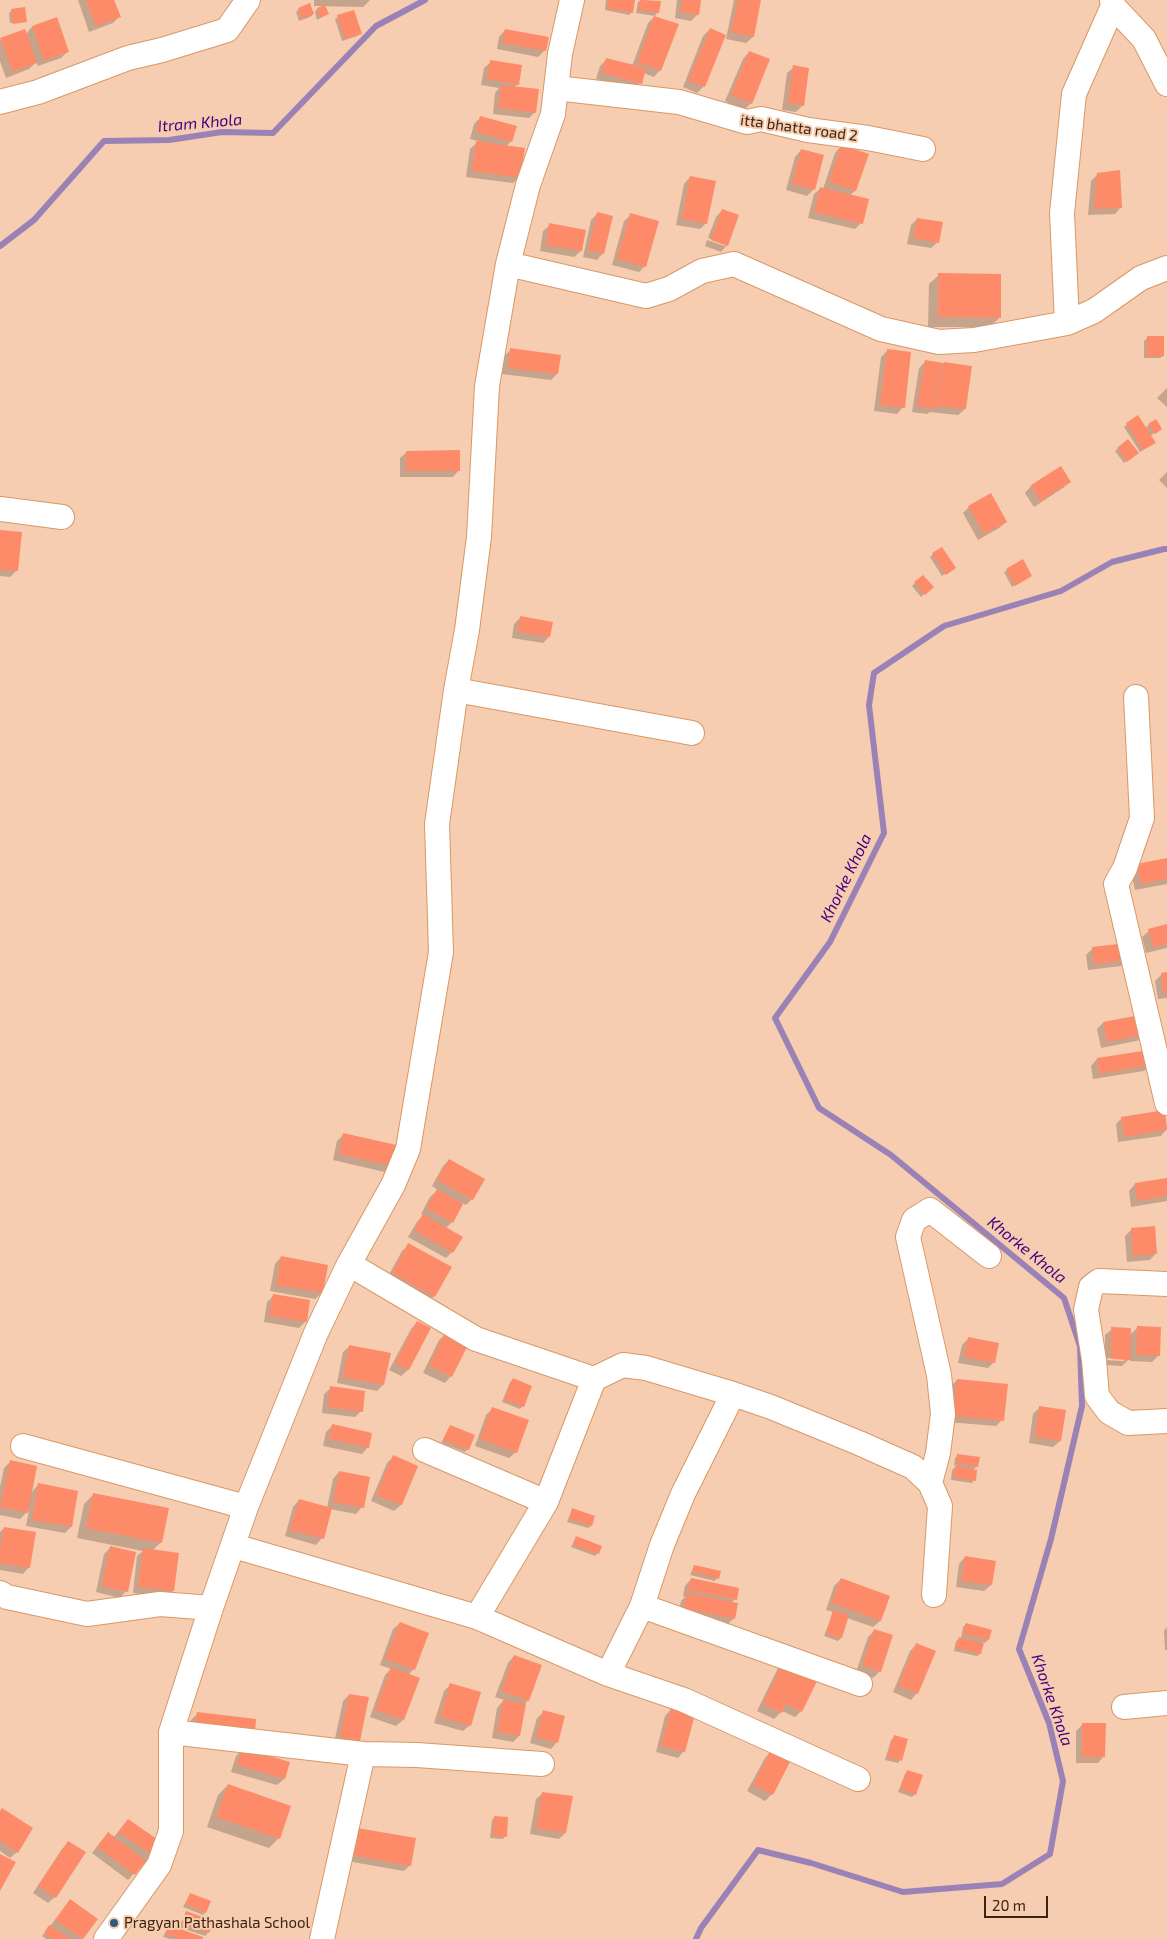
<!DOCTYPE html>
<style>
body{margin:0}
#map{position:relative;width:1167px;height:1939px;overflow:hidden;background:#f6cdb0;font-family:"Exo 2",sans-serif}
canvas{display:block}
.scale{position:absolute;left:984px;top:1896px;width:64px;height:22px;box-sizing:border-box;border:2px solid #3e2410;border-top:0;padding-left:6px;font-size:15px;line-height:18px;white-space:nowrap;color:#3e2410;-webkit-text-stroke:4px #f6cdb0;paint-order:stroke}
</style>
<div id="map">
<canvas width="1167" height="1939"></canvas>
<div class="scale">20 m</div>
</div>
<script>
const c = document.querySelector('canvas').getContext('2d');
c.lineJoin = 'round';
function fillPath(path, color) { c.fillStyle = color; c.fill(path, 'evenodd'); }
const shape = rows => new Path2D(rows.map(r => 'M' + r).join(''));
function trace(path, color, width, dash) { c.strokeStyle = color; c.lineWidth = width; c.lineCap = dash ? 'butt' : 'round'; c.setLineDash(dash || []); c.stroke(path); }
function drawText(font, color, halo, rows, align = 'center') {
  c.font = font + ' "Exo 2",sans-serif'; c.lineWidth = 4; c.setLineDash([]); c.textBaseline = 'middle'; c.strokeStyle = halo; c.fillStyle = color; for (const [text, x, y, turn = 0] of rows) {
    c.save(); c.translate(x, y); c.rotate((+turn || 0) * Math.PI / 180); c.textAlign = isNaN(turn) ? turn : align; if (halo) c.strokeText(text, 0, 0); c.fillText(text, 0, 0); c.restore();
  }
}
fillPath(shape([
 [78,0,113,0,119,17,113,23,89,32],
 [314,0,370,0,363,7,314,6],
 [606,0,634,0,632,12,629,15,605,10],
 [641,0,659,2,657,13,655,16,636,13,638,2],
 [677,0,700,0,698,14,691,21,675,18],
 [734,0,760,0,753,37,746,43,726,39],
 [299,9,313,14,317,9,327,14,317,20,315,12,310,17,299,21,296,12],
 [12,10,26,22,10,23,9,13],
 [338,17,360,33,357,36,342,41,335,19],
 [654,17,660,70,654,77,643,73,640,83,634,89,596,79,600,66,607,59,632,66,648,23],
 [56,19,68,51,61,58,38,66,36,62,29,69,6,78,0,61,0,40,25,35,32,27],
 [710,29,704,86,697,93,683,87,703,36],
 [505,30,545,50,538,57,497,49,499,37],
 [749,52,751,103,744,110,725,101,743,59],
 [491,62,518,84,514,88,535,112,529,118,493,114,495,93,499,88,481,85,484,68],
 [794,67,803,105,796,112,782,110,787,73],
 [480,118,511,141,506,147,519,177,513,183,466,177,470,149,479,141,470,139,474,124],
 [841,146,855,191,850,195,861,223,855,229,808,218,814,194,821,188,823,189,835,153],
 [801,150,814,189,807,196,786,190,795,157],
 [1097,175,1121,207,1115,214,1088,215,1091,181],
 [690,177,706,223,700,229,676,225,684,184],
 [722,210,727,245,721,252,705,246,707,240,725,246,725,244,708,238,716,217],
 [597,214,603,253,597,260,583,257,591,220],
 [631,215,645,266,639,272,612,265,624,221],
 [917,219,938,242,931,248,907,244,911,225],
 [550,225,581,251,574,257,540,251,543,231],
 [939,275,1000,317,990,327,928,327,929,284],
 [1147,338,1163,356,1160,358,1144,358,1144,341],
 [511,350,557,374,551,380,502,374,504,356],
 [888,350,903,407,897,414,874,411,881,357],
 [926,361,970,367,965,409,958,415,930,412,927,414,912,412,919,368],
 [1167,388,1167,407,1157,398],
 [1127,424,1145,428,1149,425,1158,431,1150,436,1151,445,1140,452,1124,427],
 [1118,449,1134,456,1124,463,1115,451],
 [407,452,459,470,453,477,400,477,400,458],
 [1061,468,1070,482,1063,488,1034,507,1025,493,1031,486],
 [1167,472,1167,488,1159,480],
 [969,507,1006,522,999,528,978,540,963,513],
 [0,531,16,571,10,577,0,576],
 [933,554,953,569,942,576,930,557],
 [1007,570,1031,576,1012,587,1004,572],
 [923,576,932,587,921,597,912,586],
 [521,617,549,637,543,643,512,638,514,624],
 [1167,859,1167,884,1135,890,1131,872,1138,865],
 [1167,926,1167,948,1146,953,1142,937,1149,931],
 [1093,948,1128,959,1121,966,1088,970,1086,955],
 [1162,974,1167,974,1167,998,1158,999,1155,981],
 [1103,1023,1147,1034,1141,1040,1101,1048,1097,1029],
 [1097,1059,1150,1065,1144,1071,1093,1079,1091,1066],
 [1164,1111,1167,1129,1161,1136,1118,1142,1116,1124,1122,1118],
 [344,1134,400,1147,389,1173,333,1160,337,1141],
 [449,1160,472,1199,466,1205,462,1203,452,1222,446,1228,452,1252,446,1258,408,1237,417,1222,423,1215,421,1214,430,1197,438,1190,432,1186,443,1166],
 [1167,1179,1167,1201,1131,1207,1129,1191,1135,1184],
 [1132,1229,1156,1253,1150,1260,1127,1262,1125,1236],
 [409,1245,434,1296,428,1303,386,1280,402,1251],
 [281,1257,322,1293,315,1299,270,1291,275,1264],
 [274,1295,306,1321,299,1328,264,1322,267,1302],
 [417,1322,429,1328,408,1370,401,1376,389,1370,411,1329],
 [1138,1327,1158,1356,1152,1362,1130,1361,1130,1358,1122,1366,1105,1365,1105,1360,1124,1361,1124,1359,1105,1358,1105,1335,1112,1329,1129,1336],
 [446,1334,451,1376,445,1383,423,1373,439,1340],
 [968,1339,994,1362,988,1368,958,1363,962,1345],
 [350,1346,383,1385,377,1391,337,1383,343,1352],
 [513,1379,523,1406,520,1409,502,1402,510,1382],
 [957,1380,1002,1420,996,1426,947,1422,951,1386],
 [331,1388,361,1411,355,1417,322,1413,324,1394],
 [1040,1407,1060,1441,1053,1447,1029,1443,1033,1414],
 [493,1408,516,1452,509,1458,475,1446,486,1415],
 [332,1426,368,1447,362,1454,323,1446,326,1432],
 [450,1426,468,1449,465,1452,441,1443],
 [958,1455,977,1466,973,1470,974,1480,972,1483,951,1480,952,1470,957,1466,954,1465,955,1458],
 [393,1457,417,1467,401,1505,394,1511,371,1501,387,1463],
 [10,1462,31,1493,38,1485,71,1527,65,1533,26,1526,29,1510,20,1519,0,1515,0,1487,4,1468],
 [339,1472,362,1507,356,1514,330,1509,322,1538,316,1545,285,1536,293,1507,299,1500,327,1508,333,1479],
 [94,1494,161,1542,152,1551,173,1591,166,1597,133,1593,137,1556,143,1551,77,1538,84,1504],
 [572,1510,591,1526,588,1528,567,1522],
 [4,1528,29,1567,23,1574,0,1570,0,1532],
 [576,1537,598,1553,595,1556,571,1547],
 [111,1547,126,1591,120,1598,96,1592,104,1554],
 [965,1557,991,1585,984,1591,956,1587,959,1564],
 [694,1566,717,1578,715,1581,690,1575],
 [691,1579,735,1599,731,1603,734,1618,727,1625,678,1615,681,1601,685,1597,683,1596,685,1586],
 [841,1579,888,1596,880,1621,873,1627,847,1618,841,1638,838,1641,824,1636,833,1612,826,1610,834,1586],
 [400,1623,414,1669,408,1675,403,1720,396,1726,370,1717,385,1675,391,1669,380,1665,393,1629],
 [966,1624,988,1640,985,1643,982,1642,980,1654,977,1656,954,1651,956,1641,961,1638,963,1627],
 [1167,1627,1167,1650,1165,1650,1164,1631],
 [875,1630,880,1671,873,1678,856,1672,868,1637],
 [916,1645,917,1693,911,1700,893,1692,910,1651],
 [514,1656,528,1700,525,1704,519,1736,513,1742,492,1738,497,1708,504,1700,495,1697,508,1663],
 [784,1661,801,1711,795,1717,782,1711,774,1719,757,1711,778,1668],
 [451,1684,470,1725,463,1731,434,1723,444,1691],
 [349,1695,359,1740,352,1747,334,1743,343,1701],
 [671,1709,684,1751,678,1758,656,1752,665,1716],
 [544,1712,557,1742,551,1749,530,1743,537,1718],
 [197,1714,253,1733,190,1732,191,1720],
 [1083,1724,1104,1756,1098,1763,1076,1763,1076,1731],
 [894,1737,900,1760,898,1763,885,1760,891,1740],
 [242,1750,288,1763,284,1779,277,1785,231,1772,236,1756],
 [771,1751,789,1761,772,1794,765,1801,747,1791,765,1758],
 [908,1771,915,1794,912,1797,898,1792,905,1774],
 [228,1785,290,1806,278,1839,269,1848,207,1827,218,1795],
 [543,1793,565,1833,559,1839,530,1834,536,1799],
 [0,1812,17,1852,10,1858,0,1851],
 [494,1818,505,1836,503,1839,490,1838,492,1820],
 [128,1820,163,1844,148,1863,145,1861,128,1880,92,1853,102,1840,113,1838],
 [351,1835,410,1865,404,1871,347,1861],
 [68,1843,55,1897,48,1903,33,1893,62,1849],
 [190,1895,205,1912,203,1915,183,1907],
 [70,1901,96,1919,82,1939,46,1939,42,1936],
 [186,1913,208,1933,205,1936,179,1927],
 [169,1926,201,1939,170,1939,163,1937]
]), '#0003');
trace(shape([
 [0,246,34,220,104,141,169,140,222,132,273,133,376,26,425,0],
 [696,1939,701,1928,758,1850,811,1863,903,1892,1002,1884,1050,1854,1063,1781,1049,1723,1019,1649,1051,1539,1082,1406,1080,1346,1064,1298,891,1155,819,1108,775,1018,830,942,884,833,869,705,874,673,944,626,1061,591,1112,562,1164,549,1167,549]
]), '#9b82b6', 6);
fillPath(shape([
 [86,0,114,0,121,17,96,26],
 [608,0,635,0,633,13,607,8],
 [640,0,661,1,659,13,638,10],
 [682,0,701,0,699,15,680,12],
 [738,0,761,0,754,37,731,32],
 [310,3,314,14,302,19,298,8],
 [325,5,329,14,320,18,317,8],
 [25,7,27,22,13,24,11,9],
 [354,10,362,34,345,39,337,15],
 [654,16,679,24,661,71,637,62],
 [57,17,69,52,44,61,32,26],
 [710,28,726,35,705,87,688,81],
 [25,29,37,63,13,72,0,38],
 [505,29,549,37,546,51,502,43],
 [749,51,770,59,752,104,731,95],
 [606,58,646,68,642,84,602,73],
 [490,60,522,65,519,85,487,79],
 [793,65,809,68,804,106,788,103],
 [501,85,539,89,536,113,498,108],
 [480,116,517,126,512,142,476,132],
 [476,141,525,148,520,178,472,171],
 [841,145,869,154,856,191,829,182],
 [801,149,824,155,815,190,792,184],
 [1120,170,1122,208,1094,209,1097,173],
 [690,176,716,181,707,224,682,219],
 [820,187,869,199,863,224,814,212],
 [722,209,739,215,728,246,711,240],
 [597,212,613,216,604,254,588,250],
 [630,213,659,221,646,267,617,259],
 [917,218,943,222,939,243,913,238],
 [549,223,586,230,582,251,546,245],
 [938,273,1001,274,1001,318,938,317],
 [1147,336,1164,336,1164,356,1147,356],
 [510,348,561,355,558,374,508,368],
 [887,349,911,352,905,408,880,405],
 [925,360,943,363,935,409,917,406],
 [944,362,972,366,966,409,936,406],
 [1138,415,1156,443,1143,450,1126,423],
 [1156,419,1162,429,1155,434,1148,424],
 [1128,439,1139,453,1127,462,1117,448],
 [460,450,460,471,406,471,406,451],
 [1061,466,1071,482,1040,501,1031,485],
 [991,493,1007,522,984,534,968,506],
 [0,530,22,532,18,571,0,570],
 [942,547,956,568,946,575,932,553],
 [1023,559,1032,576,1015,586,1006,569],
 [923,575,934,587,925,595,914,582],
 [520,616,553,622,550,637,518,632],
 [1167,858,1167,879,1141,884,1137,864],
 [1167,924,1167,944,1153,947,1148,929],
 [1127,943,1129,960,1094,964,1092,947],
 [1167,972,1167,993,1164,994,1161,973],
 [1145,1014,1149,1034,1107,1042,1103,1022],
 [1149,1050,1151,1065,1099,1074,1097,1058],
 [1165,1110,1167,1130,1124,1137,1121,1117],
 [343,1133,401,1146,396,1167,339,1154],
 [449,1159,485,1179,473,1200,437,1180],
 [1167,1178,1167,1196,1137,1201,1135,1183],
 [437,1189,463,1204,453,1223,426,1208],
 [423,1214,463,1237,453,1253,414,1230],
 [1155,1226,1157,1254,1133,1256,1131,1228],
 [408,1243,452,1267,435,1297,392,1273],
 [281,1256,328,1265,323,1293,276,1285],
 [273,1294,310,1300,307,1322,269,1316],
 [417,1321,431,1328,409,1370,395,1363],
 [1137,1326,1161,1327,1160,1356,1136,1355],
 [1111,1327,1131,1328,1130,1360,1111,1359],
 [445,1332,469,1343,452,1377,429,1366],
 [968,1337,999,1343,995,1363,964,1357],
 [349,1345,391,1353,384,1385,343,1377],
 [513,1378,532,1386,524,1407,504,1399],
 [957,1379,1008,1384,1004,1421,953,1416],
 [330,1386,365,1391,363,1412,328,1407],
 [1039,1406,1066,1410,1061,1441,1035,1437],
 [492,1407,529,1420,517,1453,480,1439],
 [332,1424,372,1433,369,1448,329,1439],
 [450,1425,475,1435,469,1450,443,1440],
 [957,1454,980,1457,978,1467,956,1463],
 [393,1455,418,1466,402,1505,376,1495],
 [10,1460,37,1466,28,1513,0,1507],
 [955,1466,977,1470,976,1481,953,1477],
 [339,1471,370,1477,364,1508,333,1502],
 [38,1483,78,1491,72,1527,32,1520],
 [93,1493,169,1508,162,1543,86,1528],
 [299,1499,332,1508,324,1539,290,1530],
 [572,1508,595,1516,592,1526,569,1519],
 [4,1527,36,1532,30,1568,0,1563,0,1548],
 [576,1536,602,1546,599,1554,573,1545],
 [110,1546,136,1552,128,1592,102,1586],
 [143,1548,179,1553,174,1591,138,1587],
 [965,1556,996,1561,992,1585,961,1581],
 [694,1565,721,1571,719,1579,692,1572],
 [691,1578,739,1588,737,1600,688,1590],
 [841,1578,890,1596,881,1621,831,1603],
 [687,1593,738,1603,735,1619,684,1608],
 [833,1610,849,1615,842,1638,826,1634],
 [400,1622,429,1633,415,1670,385,1659],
 [966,1623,992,1630,989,1640,963,1634],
 [874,1629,893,1635,881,1672,862,1665],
 [959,1637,984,1643,981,1654,956,1648],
 [916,1643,936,1651,918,1694,898,1686],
 [514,1655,542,1665,529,1701,501,1691],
 [784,1660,819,1677,802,1712,786,1704,782,1713,763,1704],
 [391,1667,420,1678,404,1720,375,1710],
 [450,1683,481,1692,471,1726,440,1717],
 [349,1694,369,1697,360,1741,340,1737],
 [503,1700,526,1704,520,1736,497,1732],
 [671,1708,695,1714,685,1752,661,1746],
 [543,1710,565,1716,558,1743,536,1737],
 [197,1712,256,1719,255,1733,195,1726],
 [1082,1723,1106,1723,1105,1757,1082,1757],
 [894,1735,908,1739,902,1761,887,1757],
 [242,1748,290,1762,285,1779,237,1765],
 [771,1750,791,1760,773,1795,753,1785],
 [907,1770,923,1775,916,1795,900,1789],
 [228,1784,291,1806,280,1839,216,1817],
 [542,1792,573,1796,566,1833,536,1828],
 [2,1808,33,1828,18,1853,0,1841,0,1811],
 [494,1816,508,1817,507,1837,493,1836],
 [128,1819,164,1844,155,1857,118,1832],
 [357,1828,416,1838,411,1866,352,1855],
 [108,1832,146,1861,135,1875,97,1847],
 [68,1841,86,1852,56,1898,38,1886],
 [0,1854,16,1862,0,1891],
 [190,1893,211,1901,206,1913,185,1904],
 [70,1899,98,1919,83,1939,55,1920],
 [186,1911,214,1921,209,1933,181,1924],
 [49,1925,71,1939,53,1939,44,1933],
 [169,1925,203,1937,203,1939,180,1939,165,1934]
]), '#fd8a69');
const minor = shape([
 [1112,0,1113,6,1144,39,1167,84],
 [556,88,679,102,747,122,761,119,808,130,868,138,923,149],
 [0,102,38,92,128,58,162,50,227,30,248,0],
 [508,264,646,296,669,289,702,271,734,264,881,329,939,342,974,340,1067,323,1094,311,1141,278,1167,268],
 [1067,323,1062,213,1074,94,1113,6],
 [0,509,62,517],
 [456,690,692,733],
 [1136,697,1142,818,1125,868,1116,884,1167,1103],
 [349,1264,476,1339,594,1379,546,1502,477,1617],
 [1167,1284,1099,1281,1091,1287,1086,1310,1094,1360,1097,1396,1109,1412,1128,1423,1167,1421],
 [594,1379,623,1365,646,1368,733,1394],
 [23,1446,246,1507],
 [425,1450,546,1502],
 [930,1483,938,1453,943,1414,939,1375,908,1237,914,1220,930,1210,989,1256],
 [234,1546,477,1617,608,1674,684,1700,858,1779],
 [0,1593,7,1597,87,1614,160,1604,211,1608],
 [642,1606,860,1684],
 [608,1674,642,1606,662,1545,683,1494,733,1394,771,1407,859,1443,913,1467,930,1483,940,1506,934,1595],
 [1124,1707,1167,1703],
 [171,1732,363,1754,417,1755,542,1764],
 [106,1939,159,1865,171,1831,171,1732,211,1608,246,1507,316,1333,349,1264,393,1185,408,1149,441,952,437,824,456,690,467,630,479,537,487,386,508,264,528,185,553,114,560,54,572,0],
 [322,1939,363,1754]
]);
trace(minor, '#d89867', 26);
trace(minor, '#fff', 24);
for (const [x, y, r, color] of [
 [114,1923,5,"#2a5c79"]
]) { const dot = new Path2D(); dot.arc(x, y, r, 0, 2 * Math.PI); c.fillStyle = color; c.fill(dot); trace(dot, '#f6cdb0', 2); }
drawText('15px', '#3e2410', '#f6cdb0', [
 ["itta bhatta road 2",799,128,8]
]);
drawText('15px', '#3e2410', '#f6cdb0', [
 ["Pragyan Pathashala School",124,1923]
], 'left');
drawText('italic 16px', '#420080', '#f6cdb0', [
 ["Itram Khola",200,123,-5],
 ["Khorke Khola",846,878,-64],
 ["Khorke Khola",1027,1250,39],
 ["Khorke Khola",1052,1700,71]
]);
</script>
